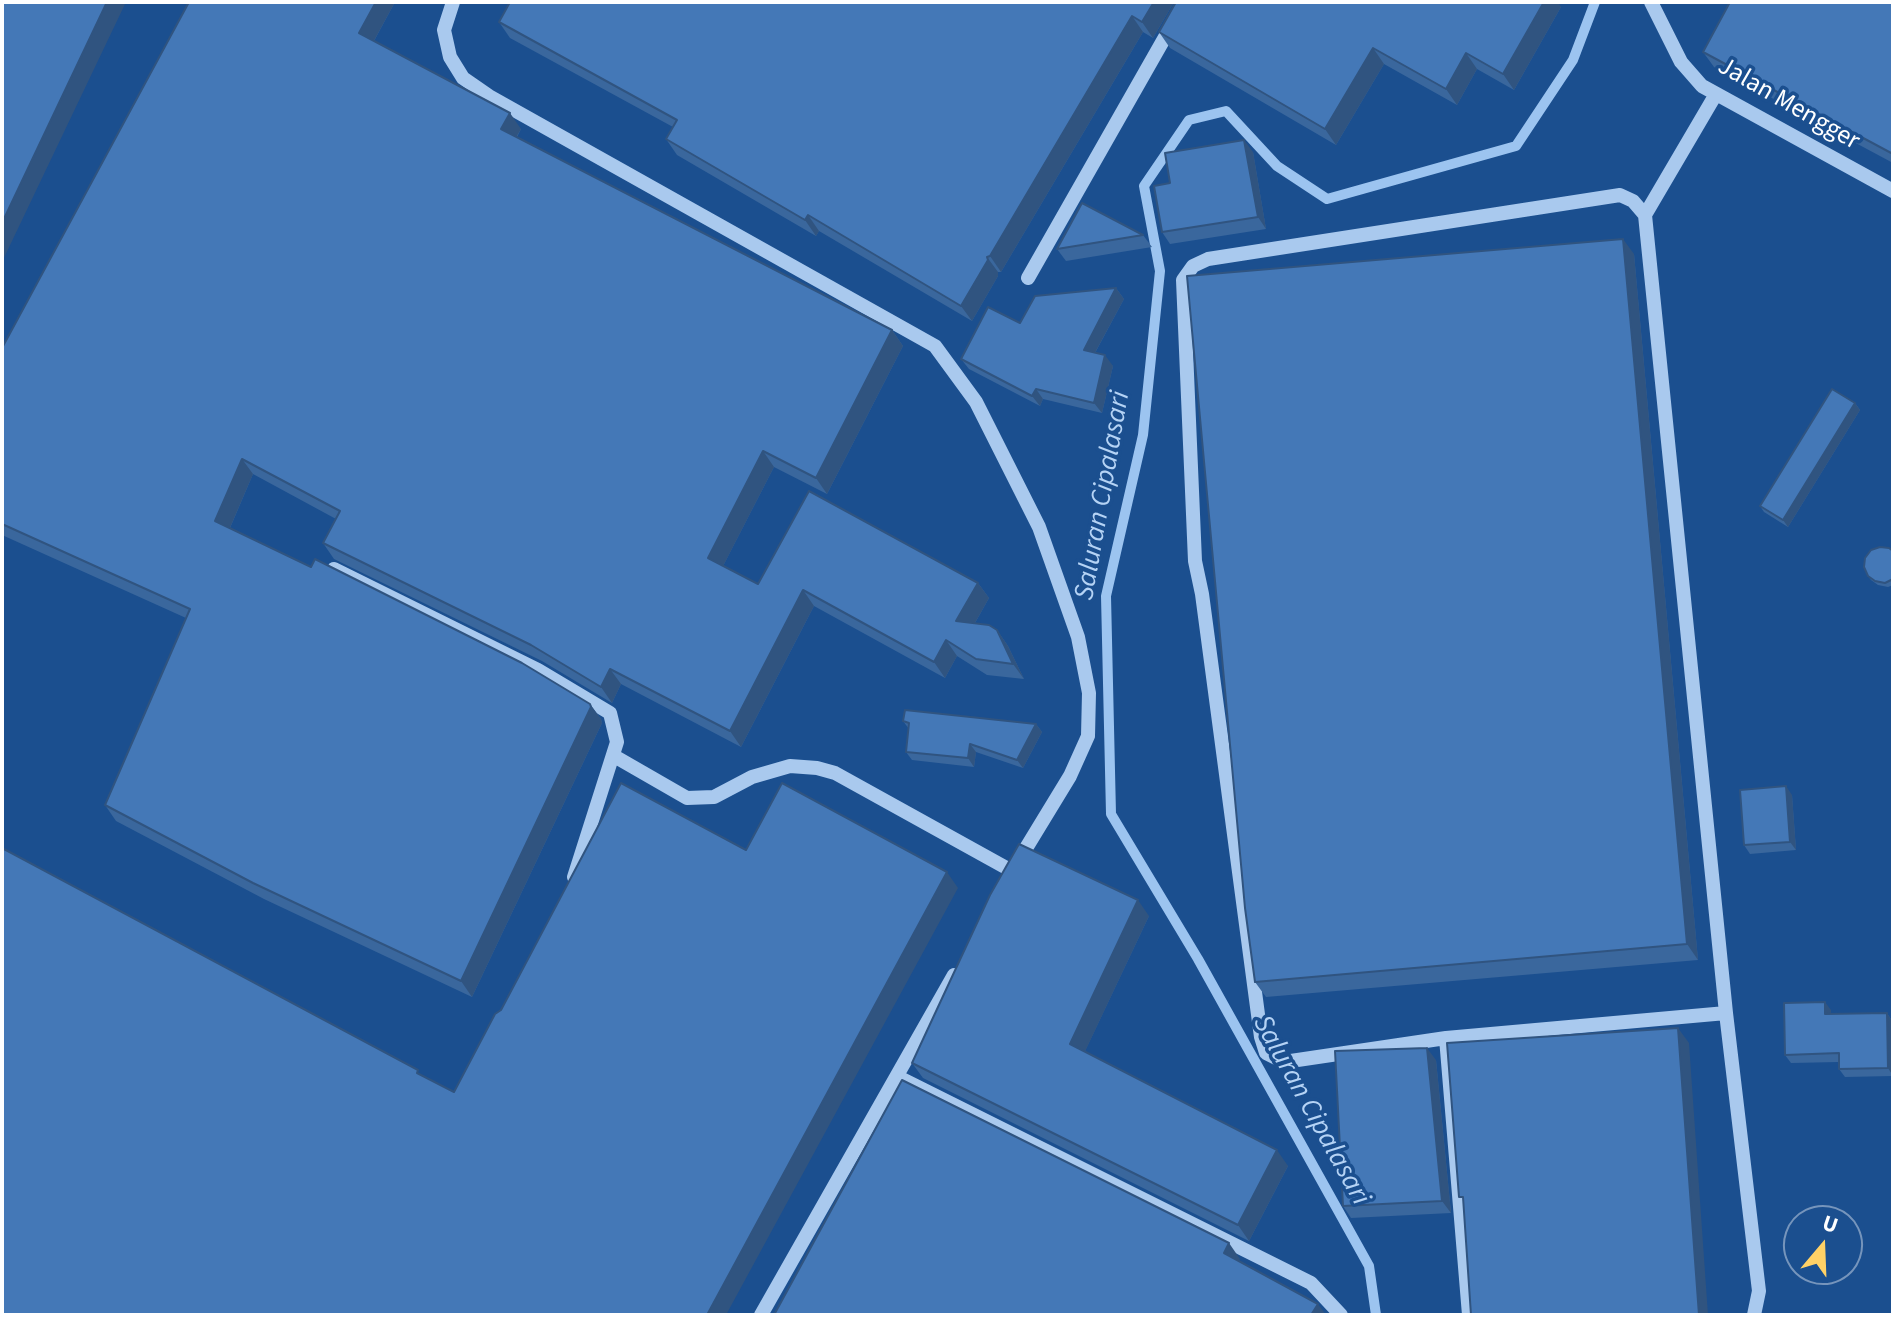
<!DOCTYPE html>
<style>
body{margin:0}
#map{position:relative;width:1895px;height:1317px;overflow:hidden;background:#1b4f8f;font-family:"Source Sans 3",sans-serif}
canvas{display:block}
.frame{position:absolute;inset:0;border:4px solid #fff;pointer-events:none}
.north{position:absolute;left:1783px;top:1205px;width:80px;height:80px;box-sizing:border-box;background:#1b4f8f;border:2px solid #7695bc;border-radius:50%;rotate:19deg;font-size:22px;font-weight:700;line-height:32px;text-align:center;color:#fff}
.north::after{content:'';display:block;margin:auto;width:28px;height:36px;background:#ffd166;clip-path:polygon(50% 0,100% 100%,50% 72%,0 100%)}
</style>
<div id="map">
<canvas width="1895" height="1317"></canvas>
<div class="frame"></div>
<div class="north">U</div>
</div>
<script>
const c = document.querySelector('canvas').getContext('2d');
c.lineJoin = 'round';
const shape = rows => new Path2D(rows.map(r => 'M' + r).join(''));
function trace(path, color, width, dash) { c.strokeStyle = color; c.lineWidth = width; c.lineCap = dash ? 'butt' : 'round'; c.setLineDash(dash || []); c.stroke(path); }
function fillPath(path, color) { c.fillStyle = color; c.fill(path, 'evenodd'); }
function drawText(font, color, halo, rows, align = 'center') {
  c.font = font + ' "Source Sans 3",sans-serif'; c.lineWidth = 7; c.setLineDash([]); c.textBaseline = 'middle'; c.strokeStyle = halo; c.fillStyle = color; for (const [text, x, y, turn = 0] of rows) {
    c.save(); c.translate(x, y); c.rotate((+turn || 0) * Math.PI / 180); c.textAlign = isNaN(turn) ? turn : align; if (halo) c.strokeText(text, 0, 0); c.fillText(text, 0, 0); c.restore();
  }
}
trace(shape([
 [1376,1315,1369,1266,1198,959,1111,814,1106,596,1143,435,1160,271,1144,186,1189,120,1226,111,1277,166,1327,199,1516,146,1573,60,1595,2]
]), '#9cc4f0', 10);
trace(shape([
 [453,2,444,30,450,57,463,78,489,96,935,346,976,402,1039,527,1078,637,1089,693,1088,736,1070,776,1017,863],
 [1651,2,1681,62,1702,86,1893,191],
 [1716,94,1645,215,1726,1013,1759,1291,1754,1315],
 [1645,215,1633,201,1620,195,1208,259,1193,266,1183,280,1195,561,1202,594,1261,1037,1266,1053,1284,1062,1446,1038,1726,1013],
 [1028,278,1185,2],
 [334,569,538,670,610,713,617,742,574,877],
 [614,756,687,798,714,797,752,777,790,766,817,768,835,773,1012,871],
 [1446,1038,1469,1315],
 [898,1077,1311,1283,1341,1315],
 [761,1315,954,975]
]), '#a9c9ee', 14);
fillPath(shape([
 [395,2,374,41,521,129,517,137,892,330,903,346,827,494,774,467,723,566,758,584,978,583,989,598,975,623,997,630,1008,646,1024,679,987,675,957,656,945,678,814,606,741,747,621,684,612,703,542,661,334,559,323,543,336,519,253,474,230,528,590,704,601,719,602,723,472,997,264,899,116,821,105,805,186,618,2,535,2,348],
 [1174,2,1153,38,1143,32,1001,272,998,272,998,276,972,321,819,231,816,236,677,155,666,139,673,127,510,38,499,22],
 [1893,2,1893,163,1714,67,1703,52],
 [1561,7,1514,90,1477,69,1457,105,1384,64,1336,145,1170,48,1159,32],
 [1253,152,1266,229,1170,244,1162,232,1170,183],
 [1143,235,1152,247,1066,261,1057,249],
 [1634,254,1698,960,1266,997,1255,982],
 [1116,288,1124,299,1095,353,1113,366,1102,413,1043,399,1040,406,969,369,961,359,1020,323],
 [1855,403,1860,410,1788,527,1764,512,1760,506],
 [1893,551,1893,585,1888,587,1878,585,1871,580,1868,576],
 [903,721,1036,724,1042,732,1023,768,976,752,974,767,912,760,906,752,909,729],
 [1792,795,1796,850,1750,854,1744,845],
 [1149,916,1085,1051,1288,1166,1249,1241,923,1078,912,1063],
 [1831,1010,1831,1014,1887,1013,1892,1021,1893,1076,1845,1077,1839,1069,1839,1062,1791,1063,1785,1055],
 [1436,1060,1451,1213,1351,1218,1343,1206]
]), '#3a679d');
fillPath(shape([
 [107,2,126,2,2,262,2,223],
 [376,2,395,2,370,48,359,33],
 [1154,2,1174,2,1153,38,1142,22],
 [1544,2,1558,2,1561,7,1514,90,1503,74],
 [1132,16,1143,32,1001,272,990,256],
 [1373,48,1384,64,1336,145,1325,129],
 [1466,53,1477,69,1457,105,1446,89],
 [510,113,521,129,512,144,501,129],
 [1244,140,1253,152,1266,229,1258,217],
 [808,215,819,231,816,236,805,220],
 [1623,239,1634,254,1698,960,1687,944],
 [987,257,998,272,998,276,972,321,961,306],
 [1116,288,1124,299,1091,360,1084,350],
 [892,330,903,346,827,494,816,478],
 [1105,355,1113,366,1102,413,1094,403],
 [1036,389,1043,399,1040,406,1032,396],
 [1855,403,1860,410,1788,527,1783,520],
 [763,451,774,467,719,574,708,558],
 [242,459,253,474,226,537,215,521],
 [978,583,989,598,967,637,956,621],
 [803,590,814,606,741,747,730,731],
 [997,630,1008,646,1024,679,1013,664],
 [946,640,957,656,945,678,934,662],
 [610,669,621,684,612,703,601,687],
 [590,704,601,719,602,723,472,997,461,981],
 [1036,724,1042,732,1023,768,1017,760],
 [970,744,976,752,974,767,968,758],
 [1786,786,1792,795,1796,850,1790,842],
 [947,872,958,888,726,1315,707,1315],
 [1138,900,1149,916,1081,1060,1070,1044],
 [1825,1002,1831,1010,1831,1022,1825,1014],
 [1887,1013,1892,1021,1893,1076,1888,1068],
 [1678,1028,1689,1043,1708,1315,1699,1315],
 [1427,1048,1436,1060,1451,1213,1442,1201],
 [1277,1150,1288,1166,1249,1241,1238,1225],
 [1229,1243,1240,1259,1235,1269,1224,1253],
 [1318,1304,1326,1315,1311,1315]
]), '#305480');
const building = shape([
 [2,2,107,2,2,223,2,2],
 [189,2,376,2,359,33,510,113,501,129,892,330,816,478,763,451,708,558,758,584,809,491,978,583,956,621,989,625,997,630,1013,664,976,659,946,640,934,662,803,590,730,731,610,669,601,687,531,645,323,543,340,511,242,459,215,521,311,567,315,559,522,663,590,704,591,707,461,981,253,883,105,805,190,609,2,524,2,348,189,2],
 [510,2,1154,2,1142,22,1132,16,990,256,987,257,988,260,961,306,808,215,805,220,666,139,677,120,499,22,510,2],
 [1176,2,1544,2,1503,74,1466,53,1446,89,1373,48,1325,129,1159,32,1176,2],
 [1730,2,1893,2,1893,154,1703,52,1730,2],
 [1244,140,1258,217,1162,232,1154,186,1170,183,1165,153,1244,140],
 [1082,203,1143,235,1057,249,1082,203],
 [1623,239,1687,944,1255,982,1245,908,1187,276,1623,239],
 [1116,288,1084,350,1105,355,1094,403,1036,389,1032,396,961,359,988,307,1020,323,1035,296,1116,288],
 [1832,389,1855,403,1783,520,1760,506,1832,389],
 [1880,547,1889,548,1893,551,1893,579,1885,583,1875,581,1868,576,1864,567,1865,558,1871,550,1880,547],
 [905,710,1036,724,1017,760,970,744,968,758,906,752,909,723,903,721,905,710],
 [621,783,746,850,782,783,947,872,707,1315,2,1315,2,848,418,1070,417,1073,454,1092,495,1014,501,1010,621,783],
 [1786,786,1790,842,1744,845,1740,790,1786,786],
 [1019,844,1138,900,1070,1044,1277,1150,1238,1225,912,1063,990,895,1019,844],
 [1825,1002,1825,1014,1887,1013,1888,1068,1839,1069,1839,1053,1785,1055,1784,1003,1825,1002],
 [1678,1028,1699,1315,1471,1315,1463,1197,1459,1197,1447,1043,1678,1028],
 [1427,1048,1442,1201,1343,1206,1335,1051,1427,1048],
 [902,1080,1229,1243,1224,1253,1318,1304,1311,1315,774,1315,902,1080]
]);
fillPath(building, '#4478b7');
trace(building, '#305480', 2);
drawText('26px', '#fff', '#1b4f8f', [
 ["Jalan Mengger",1788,105,30]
]);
drawText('italic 28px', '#b5d3f5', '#1b4f8f', [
 ["Saluran Cipalasari",1104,496,-80],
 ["Saluran Cipalasari",1310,1111,61]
]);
</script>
